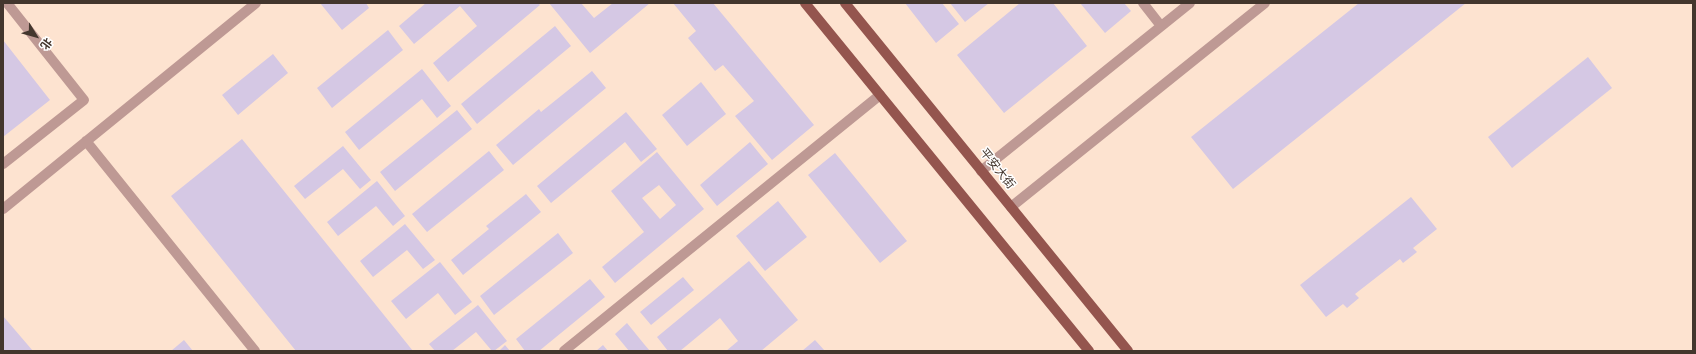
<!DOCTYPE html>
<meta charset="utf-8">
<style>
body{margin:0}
#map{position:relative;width:1696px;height:354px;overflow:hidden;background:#fde3d0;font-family:"DejaVu Sans","Noto Sans SC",sans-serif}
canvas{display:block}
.frame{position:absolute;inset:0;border:4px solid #43362d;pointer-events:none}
.north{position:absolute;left:16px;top:16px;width:40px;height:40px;-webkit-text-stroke:3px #fff;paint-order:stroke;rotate:127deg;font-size:11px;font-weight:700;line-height:16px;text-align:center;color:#43362d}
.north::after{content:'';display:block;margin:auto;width:14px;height:18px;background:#43362d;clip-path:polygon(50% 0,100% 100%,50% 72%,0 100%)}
</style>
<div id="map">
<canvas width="1696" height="354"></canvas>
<div class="frame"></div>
<div class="north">北</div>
</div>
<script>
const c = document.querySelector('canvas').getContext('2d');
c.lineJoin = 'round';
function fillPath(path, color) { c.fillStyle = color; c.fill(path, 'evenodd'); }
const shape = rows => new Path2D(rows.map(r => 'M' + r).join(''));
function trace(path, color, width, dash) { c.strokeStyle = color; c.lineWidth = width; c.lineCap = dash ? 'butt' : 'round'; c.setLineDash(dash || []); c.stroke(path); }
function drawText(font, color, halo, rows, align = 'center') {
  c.font = font + ' "DejaVu Sans","Noto Sans SC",sans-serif'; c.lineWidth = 3; c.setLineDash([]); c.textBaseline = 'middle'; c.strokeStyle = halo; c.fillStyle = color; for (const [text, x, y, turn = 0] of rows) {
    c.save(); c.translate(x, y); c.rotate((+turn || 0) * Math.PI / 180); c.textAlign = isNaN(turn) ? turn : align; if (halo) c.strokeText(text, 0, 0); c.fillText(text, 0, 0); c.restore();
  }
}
fillPath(shape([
 [320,3,366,3,369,8,342,30],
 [426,3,538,3,540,5,448,82,433,63,477,26,460,6,414,44,399,26],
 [549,3,581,3,594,18,613,3,650,3,590,53],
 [673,3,713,3,814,125,772,160,735,116,754,101,723,65,715,71,688,38,696,31],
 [905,3,942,3,959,24,936,43],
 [950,3,989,3,965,22],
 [1020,3,1053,3,1087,46,1004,113,957,55],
 [1080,3,1124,3,1131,11,1105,33],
 [1359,3,1466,3,1233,189,1191,137],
 [555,26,571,46,477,124,461,104],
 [388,30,403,50,332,108,317,88],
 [3,40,50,100,3,137],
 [273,54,288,73,238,115,222,95],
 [1588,57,1612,88,1512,168,1488,137],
 [422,69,451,106,437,118,422,99,359,150,345,132],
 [592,71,606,88,513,165,496,145,539,109,541,112],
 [701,82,726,114,687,146,662,115],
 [457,110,472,129,395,191,380,172],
 [626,112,657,149,641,162,625,142,551,203,537,186],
 [242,139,413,351,296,351,171,196],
 [750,142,768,164,717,206,700,185],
 [343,146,371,180,360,189,343,169,305,199,294,186],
 [489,151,504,170,427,232,412,214],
 [657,152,704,209,615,283,602,267,644,232,611,191],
 [659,185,676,205,660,219,642,198],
 [835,153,907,241,880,263,808,175],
 [377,181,405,216,393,226,376,206,338,236,327,222],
 [526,194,541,212,463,275,451,260,489,229,486,226],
 [1411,197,1437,229,1413,248,1417,252,1403,263,1400,259,1355,294,1359,298,1347,308,1343,304,1326,317,1300,285],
 [778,201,807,237,765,271,736,236],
 [405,224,435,260,423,269,407,250,373,277,360,261],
 [558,233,573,253,494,315,480,296],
 [749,261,798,320,761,351,726,351,738,341,720,318,680,351,668,351,657,337],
 [440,262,472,302,455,315,438,293,406,319,391,301],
 [683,277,694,290,651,325,640,312],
 [590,279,605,297,539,351,525,351,516,339],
 [478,305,507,341,494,351,492,351,476,332,452,351,435,351,429,344],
 [3,316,33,351,3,351],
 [627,323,644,344,650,351,629,351,615,334],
 [184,340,193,351,171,351],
 [815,340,825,351,802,351],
 [505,345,510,351,499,351],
 [603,345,608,351,596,351]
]), '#d5c8e4');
trace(shape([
 [1143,3,1161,26],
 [86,141,255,351],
 [3,164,84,100,7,3],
 [981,171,1190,3],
 [1011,207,1265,3],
 [3,209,256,3],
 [564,351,880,95]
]), '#be9994', 10);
trace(shape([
 [805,3,1089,351],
 [845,3,1128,351]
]), '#94554e', 10);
drawText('12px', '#43362d', '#fff', [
 ["平安大街",997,169,51]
]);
</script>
